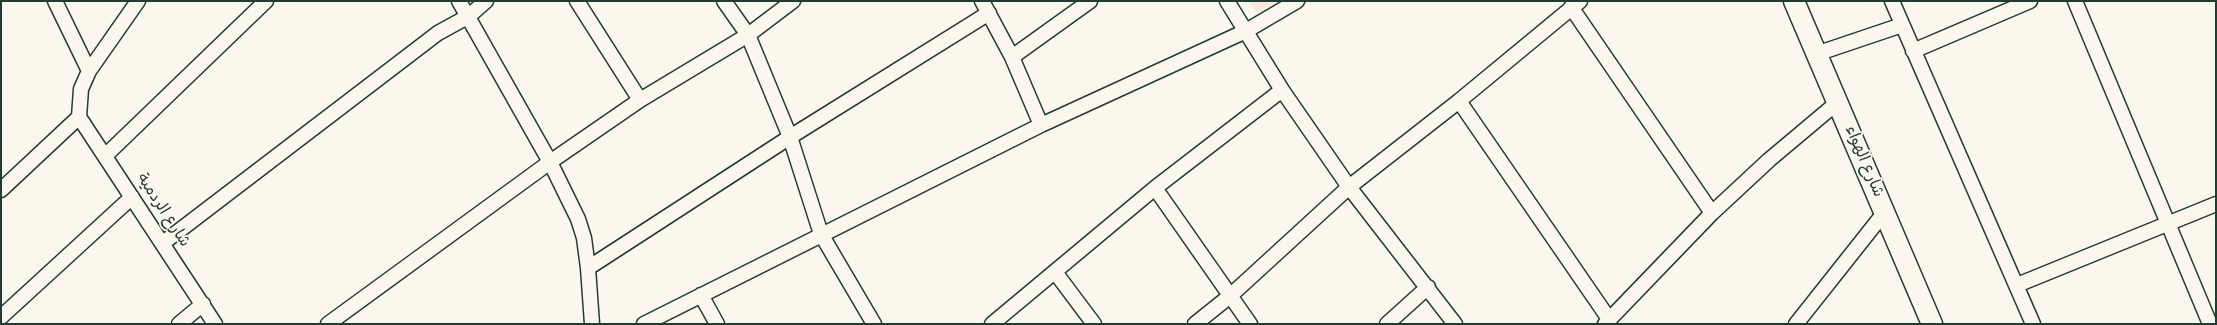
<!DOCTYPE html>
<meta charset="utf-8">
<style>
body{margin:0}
#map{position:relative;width:2217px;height:325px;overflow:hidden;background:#fbf7ec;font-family:"Indie Flower",sans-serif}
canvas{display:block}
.frame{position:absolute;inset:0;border:2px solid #1f3d34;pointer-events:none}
</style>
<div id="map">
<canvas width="2217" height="325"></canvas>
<div class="frame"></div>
</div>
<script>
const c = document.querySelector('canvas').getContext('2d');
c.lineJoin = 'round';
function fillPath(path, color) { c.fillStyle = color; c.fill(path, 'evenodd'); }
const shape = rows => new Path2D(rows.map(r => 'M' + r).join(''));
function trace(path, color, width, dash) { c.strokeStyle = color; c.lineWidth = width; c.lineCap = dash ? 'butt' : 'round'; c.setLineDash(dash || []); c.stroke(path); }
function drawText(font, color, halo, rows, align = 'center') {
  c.font = font + ' "Indie Flower","Playpen Sans Arabic",sans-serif'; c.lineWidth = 3.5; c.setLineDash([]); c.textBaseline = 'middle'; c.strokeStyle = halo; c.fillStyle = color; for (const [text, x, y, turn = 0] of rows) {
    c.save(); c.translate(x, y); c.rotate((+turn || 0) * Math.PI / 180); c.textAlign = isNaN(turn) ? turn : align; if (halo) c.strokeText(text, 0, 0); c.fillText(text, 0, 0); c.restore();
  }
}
fillPath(shape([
 [1249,1,1278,1,1257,13]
]), '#fbe7db');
const street = shape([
 [55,1,89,71],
 [459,1,550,162,578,219,584,238,588,268,592,324],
 [577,1,640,100],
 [724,1,748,35,790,137,821,234,874,324],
 [982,1,1012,57,1041,125],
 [1227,1,1282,90,1349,187,1455,324],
 [1892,1,2033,324],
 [2075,1,2210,324],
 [1571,7,1712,213],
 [1913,51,2030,1],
 [1816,54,1902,25],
 [1012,57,1090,1],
 [1459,101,1609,319],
 [79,117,215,324],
 [105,156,266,1],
 [1155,188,1250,324],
 [1,190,79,117,81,89,89,71,138,1],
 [163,243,438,33,469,16,486,1],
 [588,268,790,137,989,13],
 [1055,272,1094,324],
 [2017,285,2216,204],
 [701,295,717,324],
 [1,317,132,197],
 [179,324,203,304],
 [328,324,550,162,640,100,748,35,793,1],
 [644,324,1041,125,1246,31,1297,1],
 [992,324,1155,188,1282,90],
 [1195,324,1230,296,1349,187,1459,101,1580,1],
 [1387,324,1428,287],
 [1605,324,1712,213,1769,160,1838,102],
 [1796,324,1884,213]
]);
const secondary = shape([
 [1794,1,1932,324]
]);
trace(street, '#1f3d34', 17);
trace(secondary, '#1f3d34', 23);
trace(street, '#fbf7ec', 14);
trace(secondary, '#fbf7ec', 20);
drawText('16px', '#1f3d34', '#fbf7ec', [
 ["شارع الهواء",1863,162,67],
 ["شارع الردمية",162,211,57]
]);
</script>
